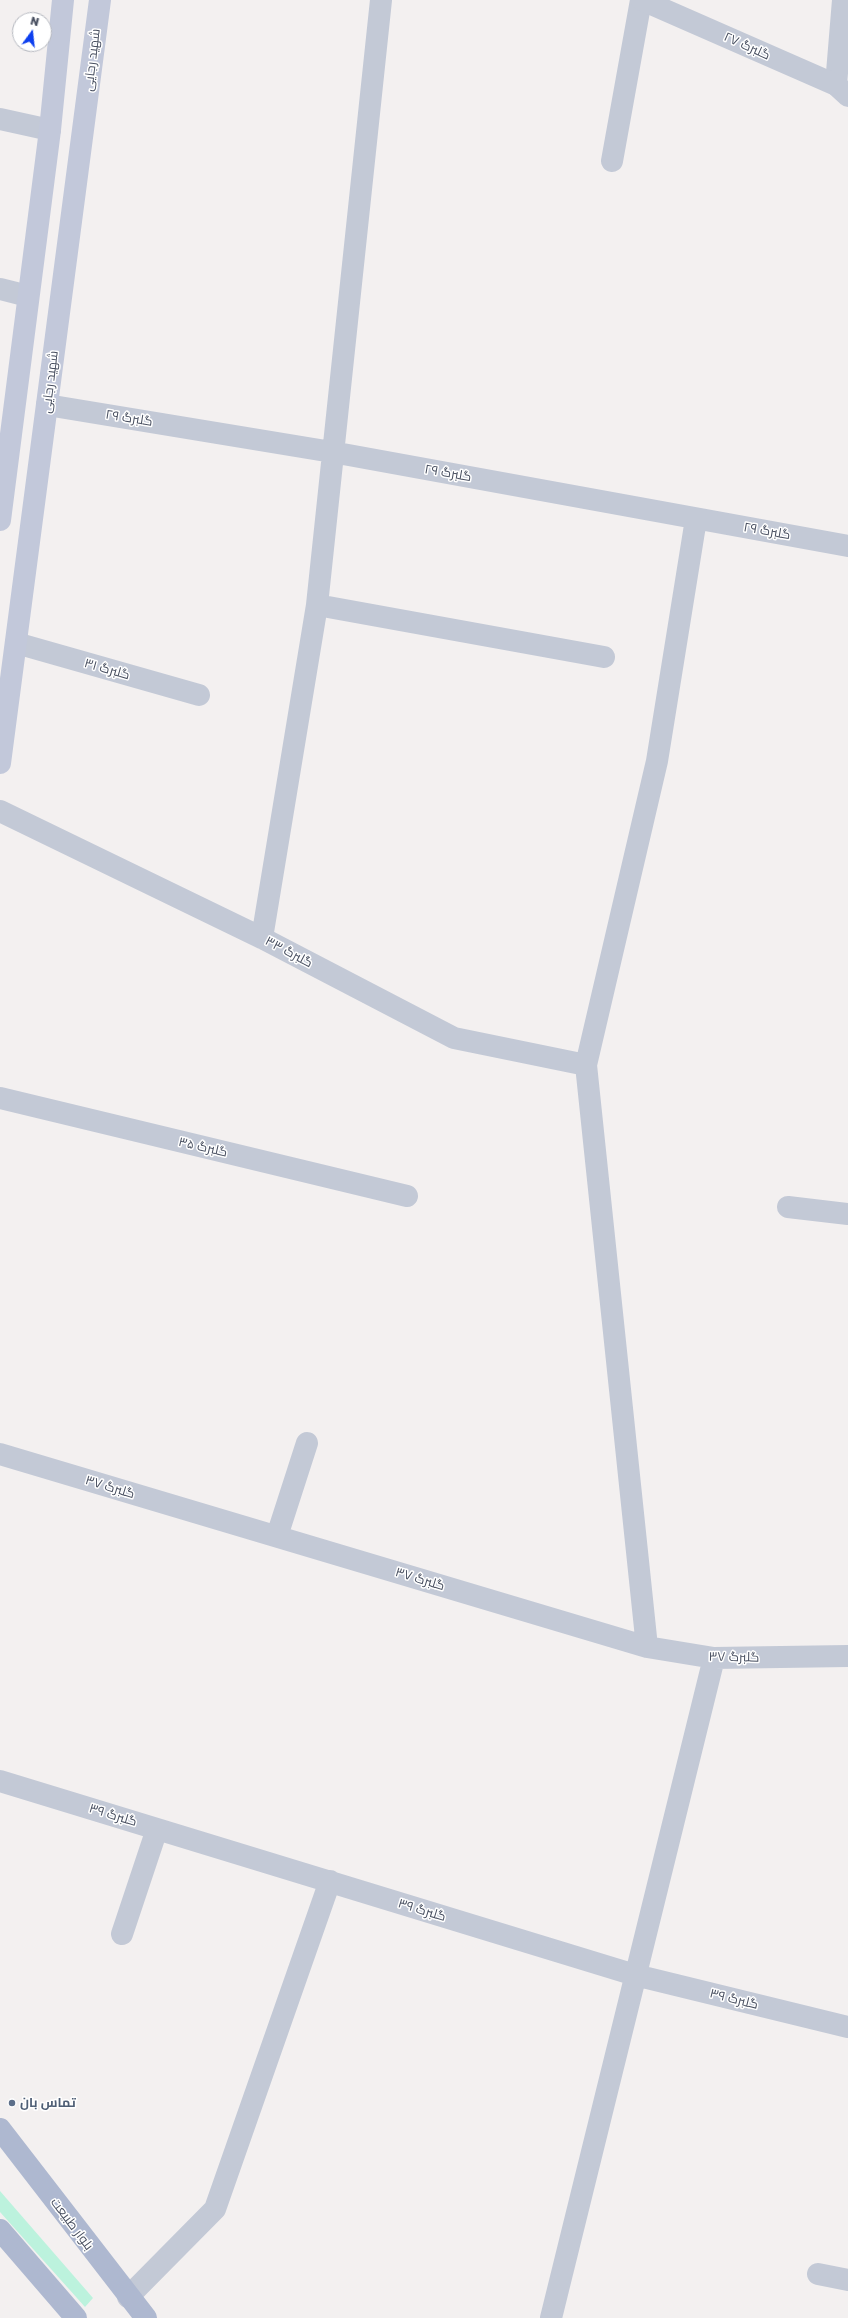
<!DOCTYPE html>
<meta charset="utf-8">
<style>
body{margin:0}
#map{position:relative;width:848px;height:2318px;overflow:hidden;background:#f3f0f0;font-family:"Golos Text",sans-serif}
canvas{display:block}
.north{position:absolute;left:12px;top:12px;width:40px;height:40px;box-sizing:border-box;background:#fff;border:1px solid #b5b8bf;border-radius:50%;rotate:15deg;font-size:11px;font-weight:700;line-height:16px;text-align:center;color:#474e5f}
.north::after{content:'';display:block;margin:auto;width:14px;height:18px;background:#0d3fef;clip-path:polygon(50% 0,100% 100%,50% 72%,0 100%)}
</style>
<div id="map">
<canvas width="848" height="2318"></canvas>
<div class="north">N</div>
</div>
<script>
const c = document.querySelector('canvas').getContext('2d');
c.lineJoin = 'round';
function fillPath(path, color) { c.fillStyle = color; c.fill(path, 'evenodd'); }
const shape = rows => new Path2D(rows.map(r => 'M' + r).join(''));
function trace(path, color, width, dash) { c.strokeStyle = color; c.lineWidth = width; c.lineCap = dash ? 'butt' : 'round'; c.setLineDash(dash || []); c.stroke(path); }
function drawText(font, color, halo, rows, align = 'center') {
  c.font = font + ' "Golos Text",Cairo,sans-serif'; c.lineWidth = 3; c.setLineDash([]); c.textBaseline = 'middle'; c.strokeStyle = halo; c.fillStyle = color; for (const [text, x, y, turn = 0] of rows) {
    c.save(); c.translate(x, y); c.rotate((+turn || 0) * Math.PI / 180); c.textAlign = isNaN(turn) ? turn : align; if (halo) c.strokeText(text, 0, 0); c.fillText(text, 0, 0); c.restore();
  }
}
fillPath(shape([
 [0,2191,93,2298,85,2307,0,2212]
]), '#bcf2dd');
trace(shape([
 [836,85,843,0],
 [0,119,50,130],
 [612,161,641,0],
 [0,289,28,296],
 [47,405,332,452,848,546],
 [317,605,604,657],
 [16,643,199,695],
 [0,811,262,938,454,1038,586,1065],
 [262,938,317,605,381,0],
 [0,1098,407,1196],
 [788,1207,848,1214],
 [0,1454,647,1647,714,1658,848,1656],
 [277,1536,307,1443],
 [647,1647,586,1065,657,761,696,519],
 [0,1781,635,1975,848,2027],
 [122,1934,157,1829],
 [818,2274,848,2280],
 [128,2297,215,2209,330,1881],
 [551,2318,714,1658]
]), '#c3c9d6', 22);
trace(shape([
 [642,0,836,85,848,96]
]), '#c3c9d6', 22);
trace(shape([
 [0,520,50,130,63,0],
 [0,763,100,0]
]), '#c2c8da', 22);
trace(shape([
 [0,2129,146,2318],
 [0,2230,76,2318]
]), '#aeb8d0', 22);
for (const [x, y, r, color] of [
 [12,2103,4,"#5c6f8a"]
]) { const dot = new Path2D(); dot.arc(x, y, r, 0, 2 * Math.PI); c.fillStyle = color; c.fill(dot); trace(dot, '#fff', 1.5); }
drawText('13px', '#474e5f', '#fff', [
 ["گلبرگ ۲۷",747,46,24],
 ["شهید رجایی",92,60,-83],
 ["شهید رجایی",50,382,-83],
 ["گلبرگ ۲۹",129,418,9],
 ["گلبرگ ۲۹",448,473,10],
 ["گلبرگ ۲۹",767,531,10],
 ["گلبرگ ۳۱",107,669,16],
 ["گلبرگ ۳۳",289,952,28],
 ["گلبرگ ۳۵",203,1147,13],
 ["گلبرگ ۳۷",110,1487,17],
 ["گلبرگ ۳۷",420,1579,17],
 ["گلبرگ ۳۷",734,1657,1],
 ["گلبرگ ۳۹",113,1815,17],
 ["گلبرگ ۳۹",422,1910,17],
 ["گلبرگ ۳۹",734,1999,14],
 ["بلوار طبیعت",72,2224,53]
]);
drawText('bold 13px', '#4e5e75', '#fff', [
 ["تماس بان",20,2103]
], 'left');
</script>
